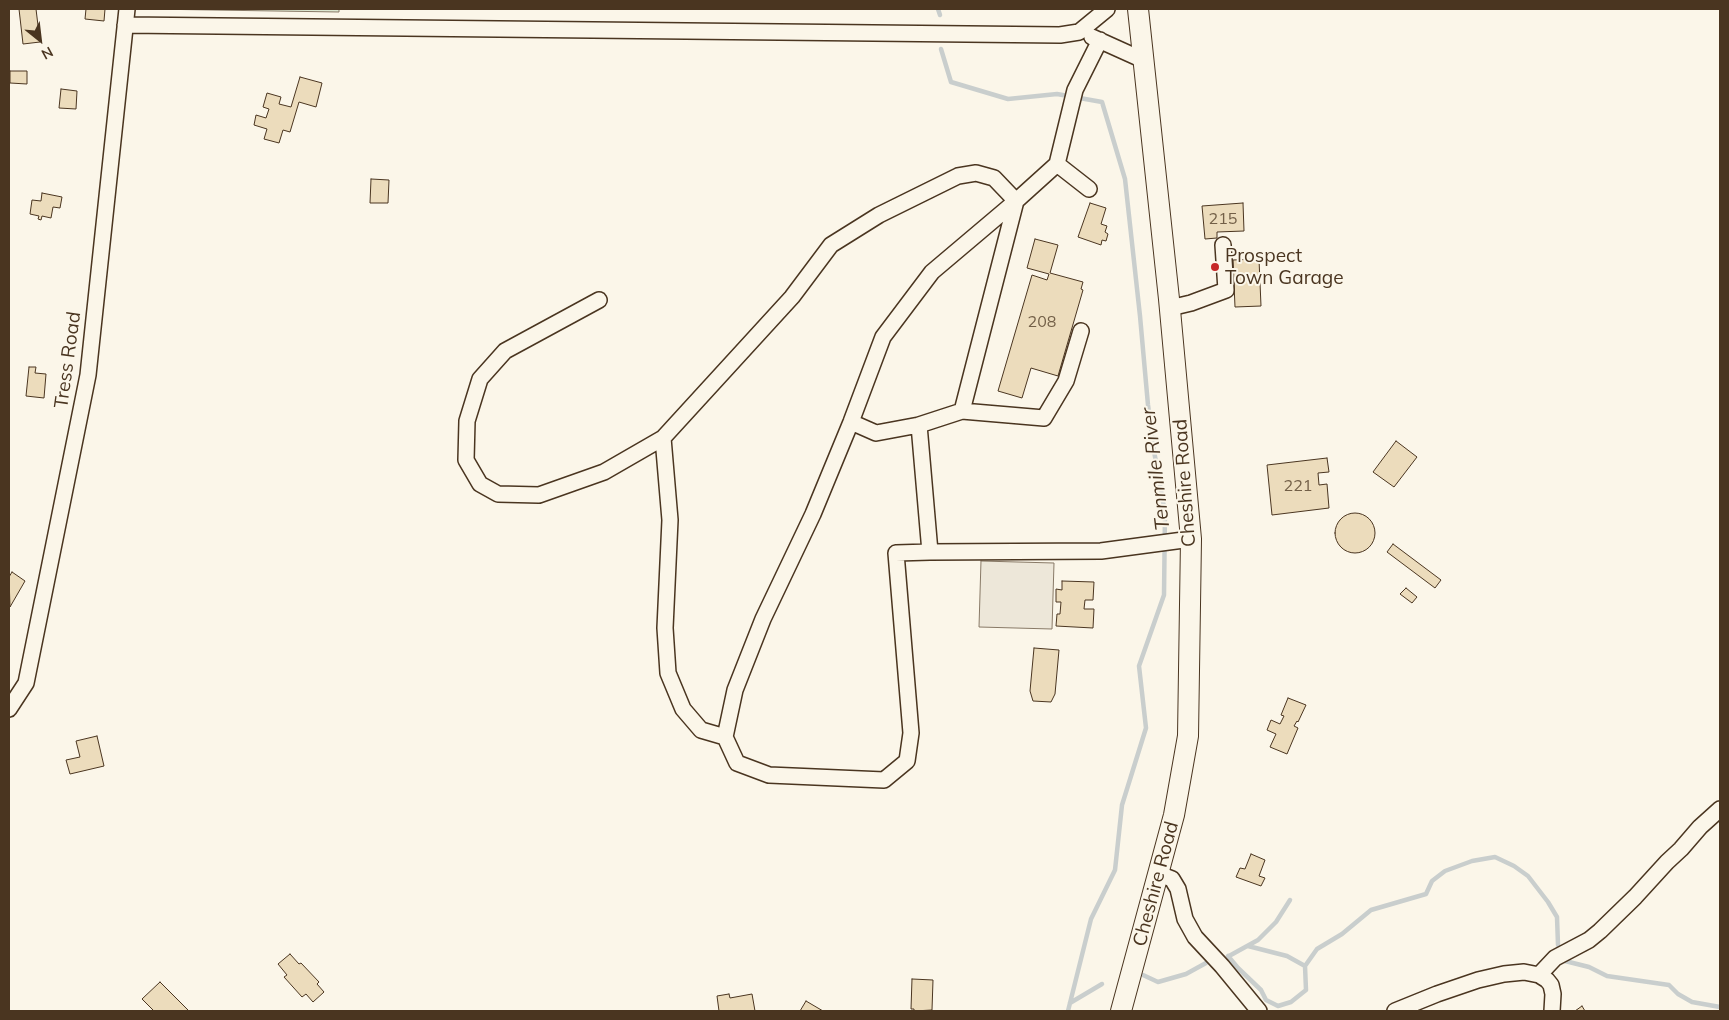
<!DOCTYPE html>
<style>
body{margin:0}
#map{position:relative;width:1729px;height:1020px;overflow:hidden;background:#fbf6e9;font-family:Mulish,sans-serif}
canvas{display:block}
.frame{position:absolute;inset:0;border:10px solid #4a3520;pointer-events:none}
.north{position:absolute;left:15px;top:15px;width:50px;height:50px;-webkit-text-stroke:4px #fbf6e9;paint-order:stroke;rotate:151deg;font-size:14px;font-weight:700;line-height:20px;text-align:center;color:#4a3520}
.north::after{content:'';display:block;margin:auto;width:18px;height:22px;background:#4a3520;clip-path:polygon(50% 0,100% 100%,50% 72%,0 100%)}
</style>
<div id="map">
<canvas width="1729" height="1020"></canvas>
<div class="frame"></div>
<div class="north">N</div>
</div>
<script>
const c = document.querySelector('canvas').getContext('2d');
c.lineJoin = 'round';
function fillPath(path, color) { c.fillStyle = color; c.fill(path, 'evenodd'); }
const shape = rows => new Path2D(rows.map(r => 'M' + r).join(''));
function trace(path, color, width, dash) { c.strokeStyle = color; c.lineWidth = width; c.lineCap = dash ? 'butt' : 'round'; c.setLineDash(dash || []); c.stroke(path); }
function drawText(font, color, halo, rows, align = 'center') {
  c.font = font + ' Mulish,sans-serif'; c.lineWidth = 4; c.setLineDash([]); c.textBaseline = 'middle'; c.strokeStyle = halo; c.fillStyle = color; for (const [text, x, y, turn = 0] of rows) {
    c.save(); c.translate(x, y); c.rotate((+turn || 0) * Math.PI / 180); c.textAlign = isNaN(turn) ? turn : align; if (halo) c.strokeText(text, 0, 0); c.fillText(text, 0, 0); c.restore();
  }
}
const green = shape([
 [148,9,339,9,339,12,148,9]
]);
fillPath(green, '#dce7d0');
trace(green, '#887966', 1);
const parking = shape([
 [981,561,1054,563,1052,629,979,627,981,561]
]);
fillPath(parking, '#ede7d9');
trace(parking, '#887966', 1);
trace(shape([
 [938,9,940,15],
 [941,49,951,82,1008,99,1057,94,1102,102,1125,179,1140,316,1148,405,1154,451,1165,513,1164,595,1139,666,1146,728,1122,805,1115,870,1091,919,1068,1011],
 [1248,946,1287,956,1305,966],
 [1228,956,1238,968,1261,990,1266,1000,1278,1006,1291,1002,1306,990,1305,966,1317,949,1342,934,1371,910,1426,894,1432,881,1445,871,1472,861,1495,857,1514,866,1528,876,1548,902,1557,917,1558,945],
 [1229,956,1258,940,1276,922,1290,900],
 [1565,961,1589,967,1607,976,1669,985,1678,994,1692,1002,1720,1007],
 [1143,975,1158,982,1186,974,1206,963],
 [1070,1003,1102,984]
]), '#c9cecd', 4.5);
const building = shape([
 [19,9,36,9,40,42,23,44,19,9],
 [86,9,105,9,104,21,85,19,86,9],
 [10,71,27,71,27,84,10,83,10,71],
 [300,77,322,83,316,107,299,102,290,132,283,130,279,143,264,139,267,129,254,125,256,115,266,118,269,109,263,107,267,93,281,97,279,104,291,107,300,77],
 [61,89,77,91,76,109,59,108,61,89],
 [371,179,389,180,388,203,370,203,371,179],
 [42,193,62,197,60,208,53,207,51,218,42,216,41,220,38,219,39,216,30,214,32,200,41,201,42,193],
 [1090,203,1106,208,1101,224,1107,226,1105,232,1108,234,1106,241,1102,240,1101,245,1078,237,1090,203],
 [1243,203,1244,231,1217,232,1217,238,1205,239,1202,206,1243,203],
 [1035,239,1058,245,1050,273,1083,282,1081,289,1083,290,1058,376,1031,368,1022,398,998,391,1032,275,1047,280,1049,274,1027,268,1035,239],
 [1259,259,1261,306,1235,307,1233,260,1259,259],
 [29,367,36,367,35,373,46,374,44,398,26,396,29,367],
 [1396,441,1417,457,1394,487,1373,472,1396,441],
 [1327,458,1329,472,1318,473,1319,485,1327,484,1329,508,1272,515,1267,465,1327,458],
 '1335 533a20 20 0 1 1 40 0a20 20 0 1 1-40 0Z',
 [1393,544,1441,580,1435,588,1387,552,1393,544],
 [12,572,25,581,10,607,9,577,12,572],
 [1062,581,1094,582,1093,600,1085,600,1084,609,1094,609,1093,628,1056,626,1057,614,1060,614,1061,602,1056,602,1056,589,1062,590,1062,581],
 [1406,588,1417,597,1412,603,1400,594,1406,588],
 [1034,648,1059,650,1055,694,1051,702,1033,701,1030,691,1034,648],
 [1288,698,1306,705,1298,722,1297,721,1294,726,1298,728,1287,754,1270,747,1276,734,1267,730,1271,720,1280,724,1284,716,1281,715,1288,698],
 [97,736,104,766,70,774,66,760,80,757,76,741,97,736],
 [1251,854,1265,860,1259,876,1265,878,1261,886,1236,877,1240,868,1245,869,1251,854],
 [290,954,299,964,301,963,319,982,317,984,324,992,313,1002,306,994,302,997,284,977,287,975,278,964,290,954],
 [912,979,933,980,932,1010,914,1011,914,1009,911,1009,912,979],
 [160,982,189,1011,154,1011,142,999,160,982],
 [729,994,730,998,752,994,755,1011,719,1011,717,996,729,994],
 [806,1001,823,1011,800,1011,806,1001],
 [1582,1006,1585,1011,1575,1011,1582,1006]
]);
fillPath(building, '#ecdcbc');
trace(building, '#4a3520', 1);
const minor = shape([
 [125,25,1060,35,1079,32,1107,9],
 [1092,37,1143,60],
 [1100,40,1075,90,1057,164,1016,201,962,411,919,425,930,552,1101,551,1191,539],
 [1057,164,1089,189],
 [599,300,505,351,480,379,467,421,466,460,480,484,498,494,539,495,604,472,663,438,792,297,831,245,879,215,958,176,976,173,994,178,1016,201,932,272,883,337,851,422,813,514,763,619,735,690,725,737,737,763,769,775,884,780,907,761,911,733,896,553,930,552],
 [1170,308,1191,303,1226,290,1223,245],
 [962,411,1044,418,1066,381,1081,331],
 [851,422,876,433,919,425],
 [663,438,670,520,665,628,668,673,683,709,701,730,725,737],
 [9,709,26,683,88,375,127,9],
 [1159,874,1172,879,1178,889,1185,919,1195,937,1222,966,1259,1011],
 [1539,975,1555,958,1589,940,1600,931,1635,897,1667,862,1681,849,1700,827,1720,809],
 [1395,1011,1437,994,1478,980,1504,974,1524,972,1539,975,1547,980,1551,985,1553,994,1552,1011]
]);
const major = shape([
 [1121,1011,1174,815,1188,736,1191,539,1169,299,1138,9]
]);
trace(minor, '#4a3520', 18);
trace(major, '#4a3520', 22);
trace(minor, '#fbf6e9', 15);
trace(major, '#fbf6e9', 20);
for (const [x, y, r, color] of [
 [1215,267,5,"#c62828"]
]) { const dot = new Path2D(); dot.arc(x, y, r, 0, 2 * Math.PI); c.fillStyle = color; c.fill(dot); trace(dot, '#fbf6e9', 2); }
drawText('16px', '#725f47', null, [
 ["215",1223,219],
 ["208",1042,322],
 ["221",1298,486]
]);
drawText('19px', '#4a3520', '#fbf6e9', [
 ["Prospect",1225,256],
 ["Town Garage",1225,278]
], 'left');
drawText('19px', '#4a3520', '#fbf6e9', [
 ["Tress Road",68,360,-82],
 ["Cheshire Road",1185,483,-94],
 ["Cheshire Road",1156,884,-75]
]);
drawText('italic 20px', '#4a3520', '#fbf6e9', [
 ["Tenmile River",1156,469,-97]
]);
</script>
